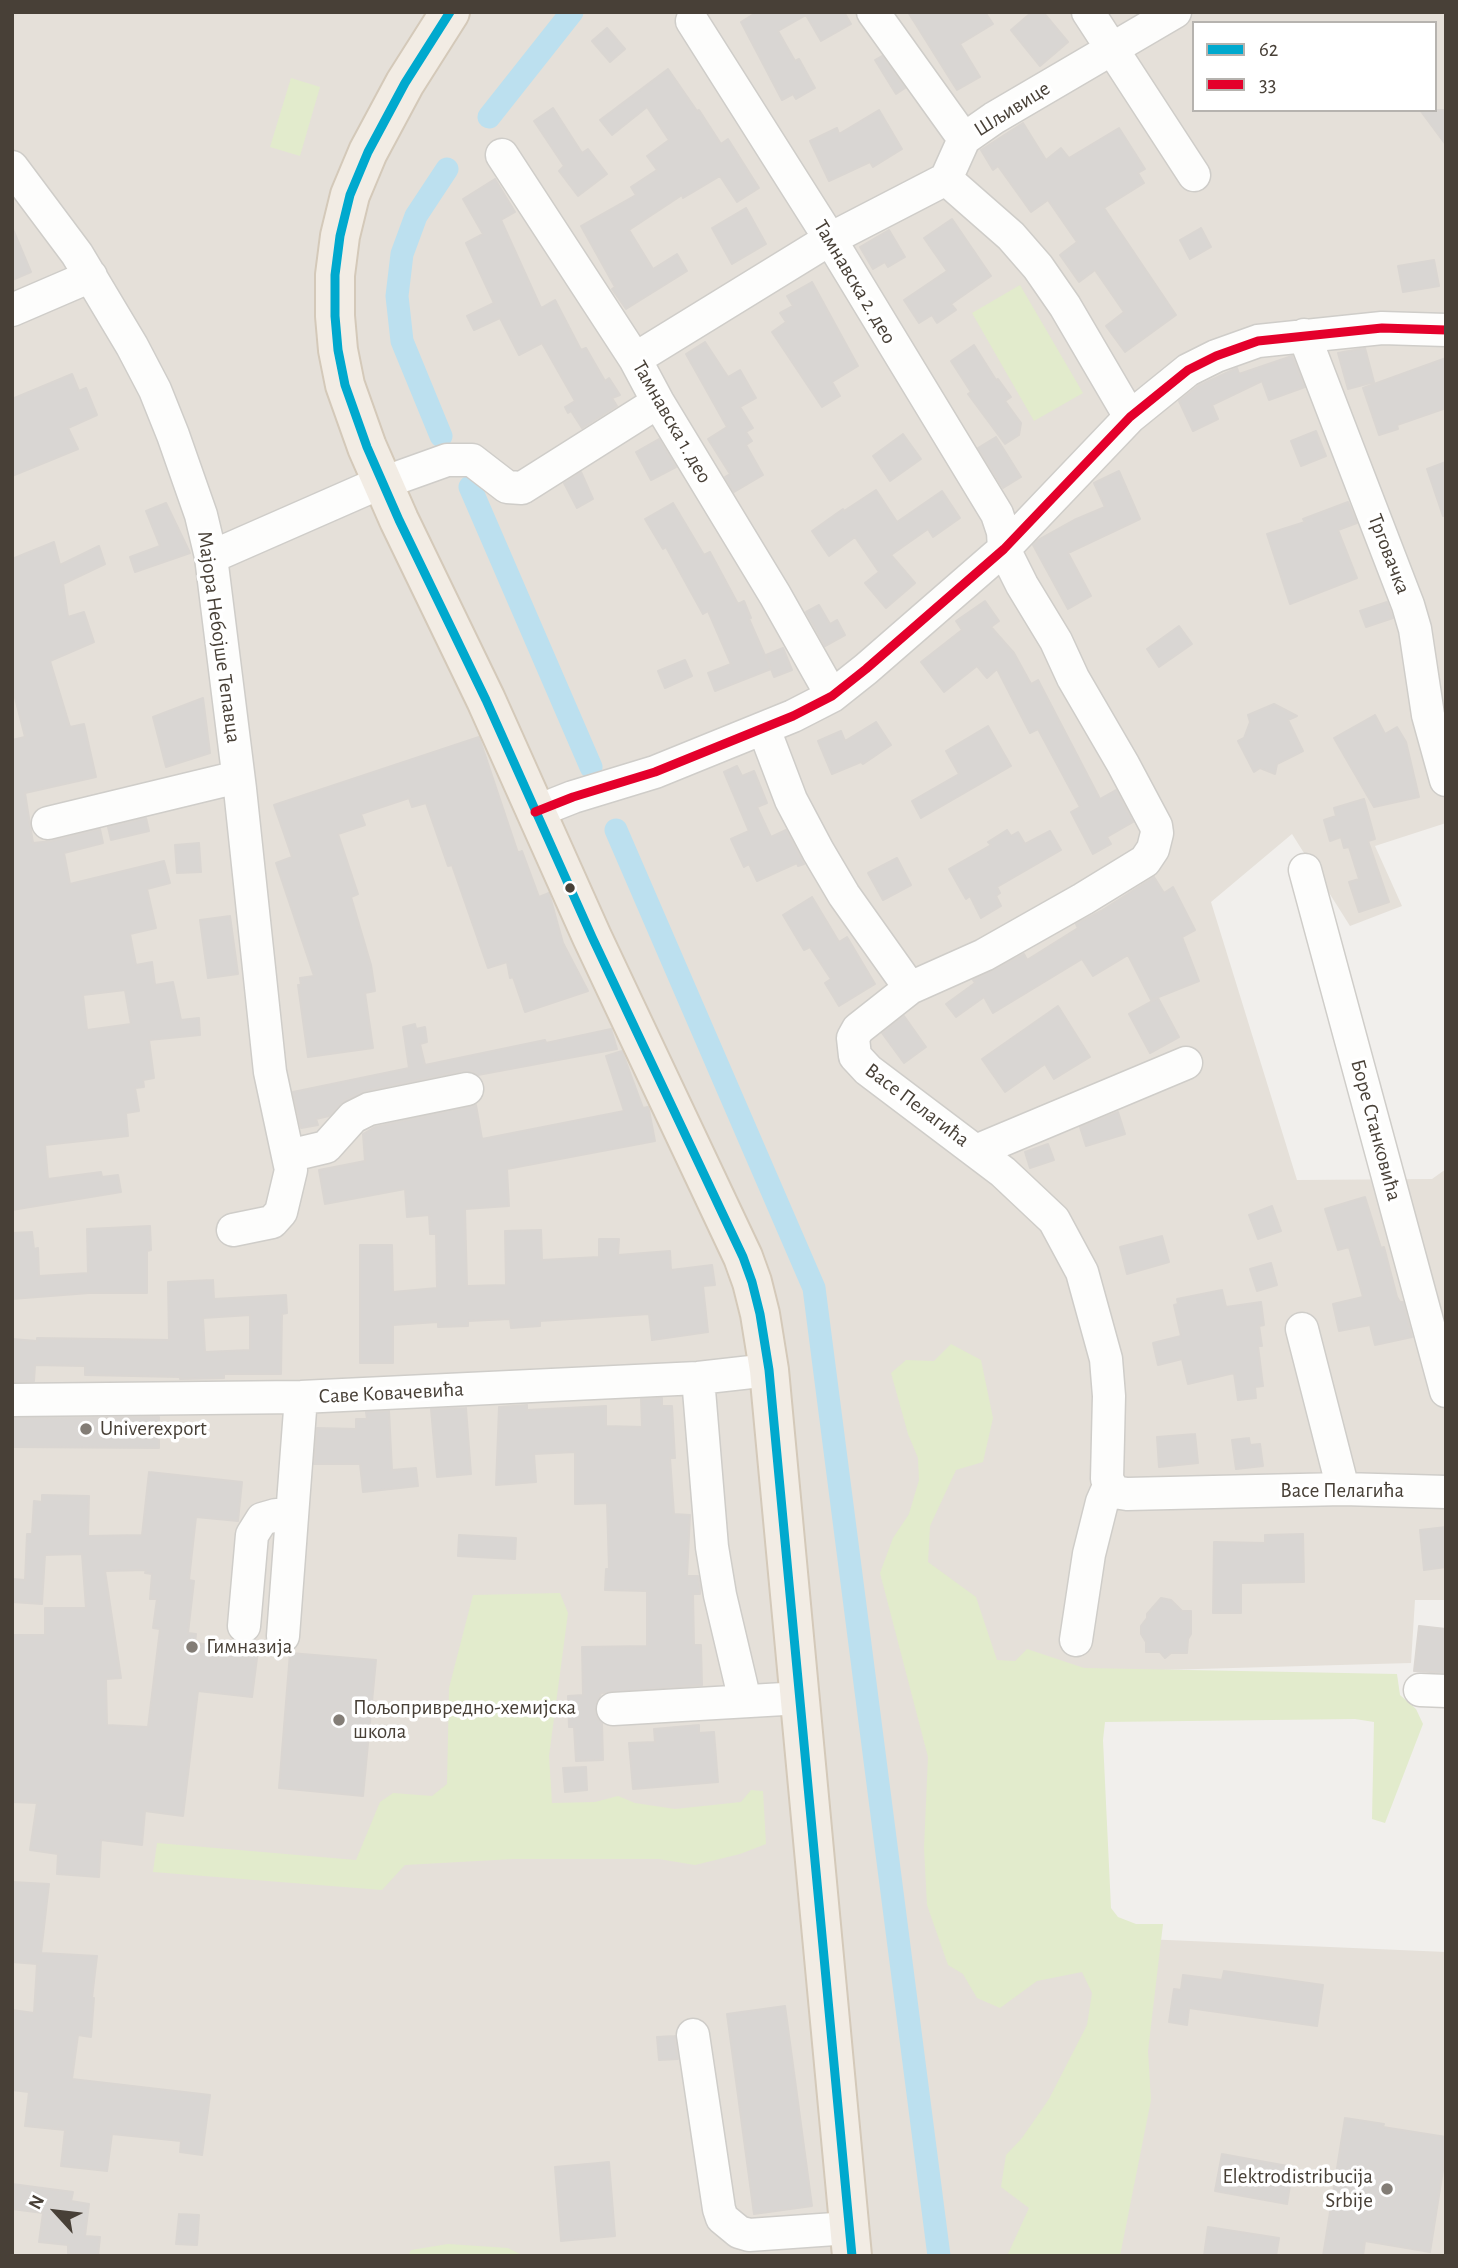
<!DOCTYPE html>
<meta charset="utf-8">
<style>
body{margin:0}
#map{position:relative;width:1458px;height:2268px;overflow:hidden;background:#f1efec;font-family:"Alegreya Sans",sans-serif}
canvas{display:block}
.frame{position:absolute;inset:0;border:14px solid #484037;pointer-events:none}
.legend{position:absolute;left:1192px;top:21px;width:245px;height:91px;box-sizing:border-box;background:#fff;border:2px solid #b6b3af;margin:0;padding:9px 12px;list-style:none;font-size:21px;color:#484037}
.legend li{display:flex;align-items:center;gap:14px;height:35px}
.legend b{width:35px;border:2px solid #b6b3af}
.north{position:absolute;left:21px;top:2177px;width:70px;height:70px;-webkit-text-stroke:5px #fff;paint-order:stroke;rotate:297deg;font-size:19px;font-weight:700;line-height:28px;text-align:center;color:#484037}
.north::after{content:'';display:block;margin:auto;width:24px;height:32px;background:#484037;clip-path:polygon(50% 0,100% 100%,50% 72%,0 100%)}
</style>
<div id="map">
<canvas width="1458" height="2268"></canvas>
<div class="frame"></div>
<ul class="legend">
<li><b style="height:9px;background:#00a9ce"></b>62</li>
<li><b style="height:9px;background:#e4002b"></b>33</li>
</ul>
<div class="north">N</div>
</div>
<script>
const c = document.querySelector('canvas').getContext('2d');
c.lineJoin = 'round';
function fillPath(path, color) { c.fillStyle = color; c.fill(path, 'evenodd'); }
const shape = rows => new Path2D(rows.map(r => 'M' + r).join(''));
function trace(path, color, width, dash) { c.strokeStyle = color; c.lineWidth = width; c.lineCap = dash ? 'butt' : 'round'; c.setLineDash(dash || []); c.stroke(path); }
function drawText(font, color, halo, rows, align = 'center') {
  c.font = font + ' "Alegreya Sans",sans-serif'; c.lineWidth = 7; c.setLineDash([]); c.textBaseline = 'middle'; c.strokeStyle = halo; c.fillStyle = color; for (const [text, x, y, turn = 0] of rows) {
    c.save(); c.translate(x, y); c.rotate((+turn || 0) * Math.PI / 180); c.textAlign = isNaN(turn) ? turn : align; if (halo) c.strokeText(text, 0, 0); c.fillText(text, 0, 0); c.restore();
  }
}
fillPath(shape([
 [12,12,1446,12,1446,823,1375,846,1402,906,1350,926,1292,834,1211,902,1297,1180,1432,1179,1446,1169,1446,1600,1415,1600,1411,1663,1091,1672,1098,1937,1446,1952,1446,2256,12,2256],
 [1194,23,1435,23,1435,110,1194,110]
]), '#e5e0d9');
fillPath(shape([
 [291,78,320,87,300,156,270,147],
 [1020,285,1083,393,1034,421,972,313],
 [951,1344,981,1360,993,1418,983,1462,956,1470,930,1526,928,1562,976,1597,997,1660,1015,1661,1027,1649,1084,1668,1397,1674,1400,1695,1416,1709,1423,1724,1385,1823,1372,1819,1374,1722,1355,1719,1105,1722,1103,1740,1111,1908,1118,1917,1136,1924,1163,1924,1148,2051,1151,2100,1120,2256,1007,2256,1029,2208,1001,2187,1006,2155,1022,2138,1049,2099,1087,2025,1092,1993,1082,1972,1037,1981,1000,2008,977,1998,963,1974,948,1965,927,1905,924,1848,928,1757,880,1573,893,1538,909,1514,919,1480,918,1458,908,1434,891,1373,906,1360,934,1361],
 [560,1593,568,1613,549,1756,552,1803,595,1802,618,1796,635,1803,675,1809,741,1802,751,1790,763,1791,766,1844,740,1854,695,1865,659,1859,513,1859,405,1865,382,1890,153,1872,157,1843,356,1860,380,1802,393,1793,432,1796,447,1784,449,1688,473,1595],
 [448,2244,508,2248,524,2256,408,2256,411,2250]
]), '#e2ebcc');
trace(shape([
 [489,117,572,12],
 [441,436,402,341,397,296,402,254,416,216,447,169],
 [470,487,591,767],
 [616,830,814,1288,939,2256]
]), '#bce0ef', 23);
const building = shape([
 [757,12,844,12,851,24,821,41,806,15,778,31,795,61,799,59,815,88,796,99,793,94,782,100,741,22,757,12],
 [908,12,985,12,993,24,960,44,980,77,957,90,908,12],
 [1032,12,1043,12,1068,42,1040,66,1011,30,1032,12],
 [607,28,625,49,610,62,592,41,607,28],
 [882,56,905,88,896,94,875,60,882,56],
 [668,69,697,111,699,110,721,144,728,139,759,188,737,202,720,176,683,198,682,195,629,230,653,269,677,254,687,271,626,309,612,289,615,287,581,226,636,195,631,187,657,170,647,156,669,140,647,107,612,135,600,120,668,69],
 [553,108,582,153,588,149,607,174,578,196,559,171,564,166,534,121,553,108],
 [879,110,902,149,873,167,870,162,829,181,810,141,837,128,839,134,879,110],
 [1420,110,1446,110,1446,145,1420,110],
 [1023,123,1046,160,1061,148,1069,158,1119,128,1145,169,1138,173,1144,183,1104,208,1176,315,1125,352,1106,326,1124,312,1095,270,1079,282,1060,255,1077,242,1048,200,1031,212,998,166,993,170,981,150,1023,123],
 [495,179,515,212,501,220,541,308,555,300,581,350,586,348,605,381,609,378,620,395,612,398,617,406,582,428,571,411,568,413,565,407,575,401,542,343,519,355,500,318,474,330,467,316,494,303,466,243,483,234,463,199,495,179],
 [746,208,766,244,732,264,712,228,746,208],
 [952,219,991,276,951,304,956,310,937,323,932,315,919,323,904,300,947,271,924,238,952,219],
 [12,227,31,272,12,280,12,227],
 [1201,228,1211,247,1190,259,1180,240,1201,228],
 [889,230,905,257,888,267,885,262,873,269,860,247,889,230],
 [1434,260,1439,286,1403,292,1398,266,1434,260],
 [812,282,858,366,832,382,840,396,822,407,772,332,786,322,780,313,793,306,787,296,812,282],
 [705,342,728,377,740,370,756,398,740,407,753,428,746,432,752,441,746,445,763,475,734,492,725,477,730,474,708,439,727,427,686,354,705,342],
 [974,345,996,380,998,379,1011,397,1005,401,1021,423,1019,435,1005,444,968,394,971,392,951,361,974,345],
 [1365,348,1374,382,1348,389,1338,353,1365,348],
 [1292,356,1305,387,1269,400,1262,381,1212,405,1218,419,1193,431,1179,401,1198,386,1237,368,1239,374,1292,356],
 [1446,358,1446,408,1397,425,1398,429,1379,435,1363,388,1446,358],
 [72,374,79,391,86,388,97,415,68,428,78,449,12,476,12,399,72,374],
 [1316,431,1326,456,1301,466,1291,441,1316,431],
 [903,434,921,459,890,481,873,456,903,434],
 [996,437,1021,477,1003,488,978,448,996,437],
 [659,439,676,467,651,480,636,452,659,439],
 [1446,462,1446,515,1443,516,1427,469,1446,462],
 [1119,471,1140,519,1068,553,1091,596,1068,609,1033,545,1038,540,1074,520,1105,507,1094,483,1119,471],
 [581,472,593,499,577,508,564,483,581,472],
 [876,490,897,522,942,491,960,518,933,537,928,529,891,555,915,583,886,608,865,583,879,572,855,537,829,556,812,531,843,509,844,511,876,490],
 [1348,502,1357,523,1338,530,1357,578,1290,604,1267,534,1305,522,1303,519,1348,502],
 [166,503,190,553,135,572,130,557,160,546,146,511,166,503],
 [673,503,704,555,710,552,738,604,744,601,751,618,749,619,771,669,715,691,708,673,731,664,708,611,703,614,666,547,663,549,645,519,673,503],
 [54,542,60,565,99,546,105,564,63,584,68,617,84,612,94,642,50,661,70,727,84,724,96,777,25,793,33,843,52,841,100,829,103,843,64,853,70,884,164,861,170,883,147,889,156,928,130,934,136,965,152,962,155,985,173,982,181,1020,199,1018,200,1035,149,1040,154,1078,143,1080,144,1087,135,1088,139,1111,126,1113,128,1136,45,1145,48,1179,101,1172,102,1177,118,1175,121,1192,12,1210,12,740,25,737,12,686,12,559,54,542],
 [125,990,131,1024,87,1030,83,995,125,990],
 [985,601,999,621,991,627,1014,653,1031,684,1038,680,1100,799,1116,790,1133,822,1107,837,1111,844,1093,854,1071,812,1080,807,1038,729,1030,733,997,669,987,678,977,666,944,692,921,662,962,630,956,621,985,601],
 [1387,602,1393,618,1366,627,1360,611,1387,602],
 [819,605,830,624,837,620,845,635,825,646,806,612,819,605],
 [1179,626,1192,644,1159,667,1147,649,1179,626],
 [783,648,792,670,774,677,766,655,783,648],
 [685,660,692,676,665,688,658,671,685,660],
 [203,698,210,753,166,767,153,717,203,698],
 [1274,704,1297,716,1288,720,1303,751,1277,764,1275,774,1260,768,1254,772,1238,741,1244,738,1250,722,1248,715,1274,704],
 [1375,715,1385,734,1397,727,1406,742,1419,797,1374,807,1334,738,1375,715],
 [876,722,891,745,863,764,861,762,832,774,818,741,841,731,845,741,876,722],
 [988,726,1011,766,921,818,912,801,959,774,946,751,988,726],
 [479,737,518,853,522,851,539,897,549,893,563,943,588,991,525,1012,513,977,510,978,507,962,488,968,452,865,448,866,426,803,412,807,409,798,361,814,365,825,338,834,358,894,351,897,371,965,375,991,365,993,373,1048,308,1057,298,985,301,985,300,978,314,976,276,863,292,857,274,805,479,737],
 [737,766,742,776,754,771,767,803,757,807,771,837,786,830,804,864,798,866,797,863,757,881,749,864,744,867,731,839,749,831,724,772,737,766],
 [1364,799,1375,839,1368,841,1389,902,1359,912,1349,882,1359,879,1349,847,1344,848,1341,837,1330,841,1324,820,1336,816,1334,808,1364,799],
 [146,818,149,831,111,840,108,827,146,818],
 [1007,830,1011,836,1018,832,1025,844,1050,831,1061,850,997,887,1000,893,996,896,1001,906,981,918,970,896,966,899,949,869,991,845,988,842,1007,830],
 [199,843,201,872,177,873,175,845,199,843],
 [897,858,911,885,883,900,868,873,897,858],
 [1154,877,1164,893,1173,887,1195,930,1182,937,1199,981,1151,1000,1128,955,1093,976,1082,959,993,1013,984,997,956,1017,946,1004,975,983,973,980,1024,954,1027,960,1078,928,1076,924,1101,911,1154,877],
 [812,897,839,942,847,937,875,984,839,1006,825,983,831,979,810,947,804,950,783,915,812,897],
 [230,916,238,974,208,978,200,920,230,916],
 [1158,998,1179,1037,1150,1053,1129,1014,1158,998],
 [1058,1006,1090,1057,1054,1079,1045,1064,1005,1092,982,1059,1058,1006],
 [904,1016,926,1047,904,1063,882,1033,904,1016],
 [415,1024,416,1029,425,1027,427,1042,420,1044,425,1065,545,1040,546,1043,611,1029,617,1049,478,1075,472,1071,463,1071,365,1091,344,1101,329,1116,316,1119,318,1125,301,1128,293,1092,409,1068,403,1027,415,1024],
 [622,1051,643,1108,648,1107,649,1110,655,1141,507,1169,509,1206,465,1209,467,1286,506,1285,505,1231,541,1230,542,1260,599,1257,599,1239,619,1239,618,1255,670,1251,671,1270,712,1265,715,1285,703,1286,708,1332,652,1340,649,1314,540,1321,540,1326,511,1328,510,1319,468,1321,468,1326,438,1327,438,1322,393,1325,393,1363,360,1363,360,1245,392,1245,393,1292,437,1288,436,1234,430,1234,429,1215,407,1217,405,1189,325,1204,319,1170,365,1161,363,1134,375,1127,476,1105,482,1139,624,1111,606,1056,622,1051],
 [1118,1112,1125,1134,1086,1146,1080,1127,1118,1112],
 [1048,1144,1054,1160,1030,1168,1025,1152,1048,1144],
 [1365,1197,1381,1248,1384,1247,1397,1297,1400,1302,1403,1302,1412,1337,1375,1345,1370,1325,1339,1331,1333,1304,1363,1297,1349,1247,1338,1250,1325,1209,1365,1197],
 [1272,1206,1281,1231,1258,1239,1249,1215,1272,1206],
 [150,1226,151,1250,147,1251,147,1293,89,1293,12,1299,12,1233,32,1232,34,1249,38,1248,39,1276,88,1273,87,1229,150,1226],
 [1162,1236,1169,1262,1127,1274,1120,1247,1162,1236],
 [1271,1263,1277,1285,1257,1291,1250,1269,1271,1263],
 [213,1280,214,1299,286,1295,287,1313,282,1314,281,1374,224,1374,224,1378,180,1379,180,1377,85,1375,85,1366,35,1365,34,1381,12,1382,12,1339,37,1341,37,1338,169,1340,168,1282,213,1280],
 [250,1315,250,1350,205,1352,203,1318,250,1315],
 [1222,1290,1226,1307,1261,1302,1264,1325,1259,1326,1262,1346,1258,1346,1263,1386,1255,1387,1256,1398,1238,1400,1234,1373,1188,1384,1182,1359,1158,1365,1153,1343,1181,1336,1174,1305,1178,1304,1177,1299,1222,1290],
 [662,1398,662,1406,672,1406,675,1458,670,1458,674,1514,690,1515,687,1576,698,1576,700,1586,700,1594,693,1594,694,1645,701,1645,702,1685,601,1693,595,1709,597,1718,602,1723,603,1760,576,1761,574,1727,569,1727,568,1696,583,1695,582,1647,647,1646,647,1591,605,1590,606,1569,609,1569,607,1503,575,1504,575,1452,534,1454,536,1482,496,1485,499,1407,527,1405,527,1410,606,1406,606,1426,642,1427,641,1399,662,1398],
 [466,1408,471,1474,437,1477,431,1409,466,1408],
 [389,1411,392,1470,416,1468,418,1486,363,1492,360,1464,314,1464,317,1428,356,1429,356,1419,367,1419,366,1412,389,1411],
 [159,1417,159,1448,12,1447,12,1418,159,1417],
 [1195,1434,1198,1463,1159,1467,1157,1437,1195,1434],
 [1249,1438,1250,1445,1260,1444,1263,1466,1236,1469,1232,1440,1249,1438],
 [149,1472,242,1482,238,1521,196,1517,189,1580,194,1581,188,1633,196,1634,195,1643,258,1650,252,1697,198,1691,183,1816,145,1811,142,1845,101,1840,99,1877,57,1874,58,1854,30,1850,37,1803,12,1802,12,1635,45,1635,45,1608,86,1608,82,1554,45,1555,42,1604,12,1602,12,1579,25,1580,27,1534,32,1534,34,1501,42,1502,42,1495,89,1496,88,1536,142,1535,149,1472],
 [146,1570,145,1573,152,1574,150,1599,157,1599,153,1628,160,1629,148,1727,107,1725,106,1679,121,1678,105,1571,146,1570],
 [1446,1527,1446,1567,1424,1570,1420,1530,1446,1527],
 [1303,1534,1304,1582,1241,1583,1241,1613,1213,1613,1214,1542,1265,1543,1265,1535,1303,1534],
 [459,1535,516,1538,515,1559,458,1556,459,1535],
 [1161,1598,1171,1600,1182,1611,1191,1611,1191,1634,1188,1639,1187,1653,1171,1653,1165,1658,1160,1652,1146,1652,1146,1642,1141,1634,1141,1626,1147,1618,1147,1614,1161,1598],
 [1419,1626,1446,1629,1446,1673,1414,1671,1419,1626],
 [290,1653,376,1660,363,1796,279,1788,290,1653],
 [699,1725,699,1733,714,1732,718,1782,633,1789,629,1743,655,1742,654,1729,699,1725],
 [586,1767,587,1790,565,1792,563,1768,586,1767],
 [12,1882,49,1884,41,1953,97,1956,92,1998,94,1998,91,2037,78,2035,72,2079,210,2095,202,2155,180,2152,181,2141,112,2134,107,2171,61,2166,65,2130,25,2126,29,2092,12,2090,12,2010,34,2013,37,1964,12,1962,12,1882],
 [1224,1971,1323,1985,1317,2026,1189,2008,1187,2025,1169,2022,1174,1989,1181,1990,1183,1975,1222,1980,1224,1971],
 [785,2006,812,2206,754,2214,727,2014,785,2006],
 [675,2036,678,2059,659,2060,657,2037,675,2036],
 [1345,2118,1384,2124,1383,2127,1446,2137,1446,2151,1430,2252,1365,2241,1363,2256,1323,2256,1345,2118],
 [1222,2154,1293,2167,1287,2204,1215,2191,1222,2154],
 [609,2162,615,2236,561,2241,555,2167,609,2162],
 [12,2184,73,2192,71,2201,89,2204,85,2236,100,2237,98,2256,68,2253,68,2245,39,2242,43,2213,12,2209,12,2184],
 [179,2214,199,2215,197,2245,176,2244,179,2214],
 [1208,2227,1279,2238,1276,2256,1204,2256,1208,2227]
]);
fillPath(building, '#d9d6d3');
trace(building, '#dad6d2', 2);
const minor = shape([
 [873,12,964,139],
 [1088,12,1194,175],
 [692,21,830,239,997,514,1003,532,1004,549,1022,585,1056,641,1073,678,1123,764,1156,826,1157,833,1153,849,1145,861,1083,899,984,955,910,988,858,1029,853,1038,855,1056,868,1070,1003,1172,1054,1220,1082,1272,1106,1359,1109,1396,1107,1479,1114,1492,1127,1494,1343,1489,1446,1492],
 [502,155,635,359,658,402,775,595,832,696],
 [12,167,77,254,132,346,155,390,173,435,201,515,211,557,240,789,270,1072,291,1170,281,1212,272,1222,233,1230],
 [946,179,1011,236,1038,267,1065,306,1130,417],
 [12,310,91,276],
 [1304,335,1408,605,1415,629,1428,715,1446,780],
 [635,359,830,239,946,179,964,139,994,118,1175,12],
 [211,557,366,489,447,460,472,460,507,487,522,488,658,402],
 [764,729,791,800,818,851,844,895,910,988],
 [535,812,573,797,655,772,793,716,832,696,866,669,1004,549,1130,417,1188,370,1216,356,1258,341,1382,328,1446,330],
 [48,823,238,777],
 [1305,870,1446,1391],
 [976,1151,1186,1063],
 [288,1156,326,1147,353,1117,369,1109,467,1089],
 [1302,1329,1343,1489],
 [698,1378,712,1547,720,1595,745,1701],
 [12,1400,301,1397,698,1378,769,1370],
 [244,1626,252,1535,262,1519,276,1515,291,1516],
 [283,1636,301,1397],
 [1076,1640,1089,1554,1102,1502,1109,1486],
 [1420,1690,1446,1691],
 [613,1709,801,1698],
 [693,2035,719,2209,722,2218,739,2232,749,2235,849,2228]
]);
const major = shape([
 [450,12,405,83,368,152,350,195,340,236,335,275,335,316,338,350,345,385,367,447,399,520,486,700,592,937,743,1257,752,1282,760,1314,769,1370,852,2256]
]);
trace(minor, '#cfcdc9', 35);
trace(major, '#d4c9b9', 42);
trace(minor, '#fdfdfc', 32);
trace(major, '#f2ece4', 38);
trace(shape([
 [450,12,405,83,368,152,350,195,340,236,335,275,335,316,338,350,345,385,367,447,399,520,486,700,592,937,743,1257,752,1282,760,1314,769,1370,852,2256]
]), '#00a9ce', 9);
trace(shape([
 [535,812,573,797,655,772,793,716,832,696,866,669,1004,549,1130,417,1188,370,1216,356,1258,341,1382,328,1446,330]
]), '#e4002b', 9);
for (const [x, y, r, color] of [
 [570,888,6,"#484037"],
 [86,1429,7,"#837d76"],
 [192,1647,7,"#837d76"],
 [339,1720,7,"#837d76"],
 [1387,2189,7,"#837d76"]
]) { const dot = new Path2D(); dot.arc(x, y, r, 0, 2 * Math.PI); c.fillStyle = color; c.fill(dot); trace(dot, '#fff', 2.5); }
drawText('21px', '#484037', '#fff', [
 ["Шљивице",1012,109,-32],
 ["Тамнавска 2. део",855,282,59],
 ["Тамнавска 1. део",672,422,60],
 ["Трговачка",1389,554,69],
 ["Мајора Небојше Тепавца",219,637,82],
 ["Васе Пелагића",917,1105,37],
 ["Боре Станковића",1376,1130,75],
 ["Саве Ковачевића",391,1393,-3],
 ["Васе Пелагића",1342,1491]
]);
drawText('21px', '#484037', '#fff', [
 ["Univerexport",100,1429],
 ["Гимназија",206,1647],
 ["Пољопривредно-хемијска",353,1708],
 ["школа",353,1732],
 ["Elektrodistribucija",1373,2177,"right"],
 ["Srbije",1373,2201,"right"]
], 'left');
</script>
